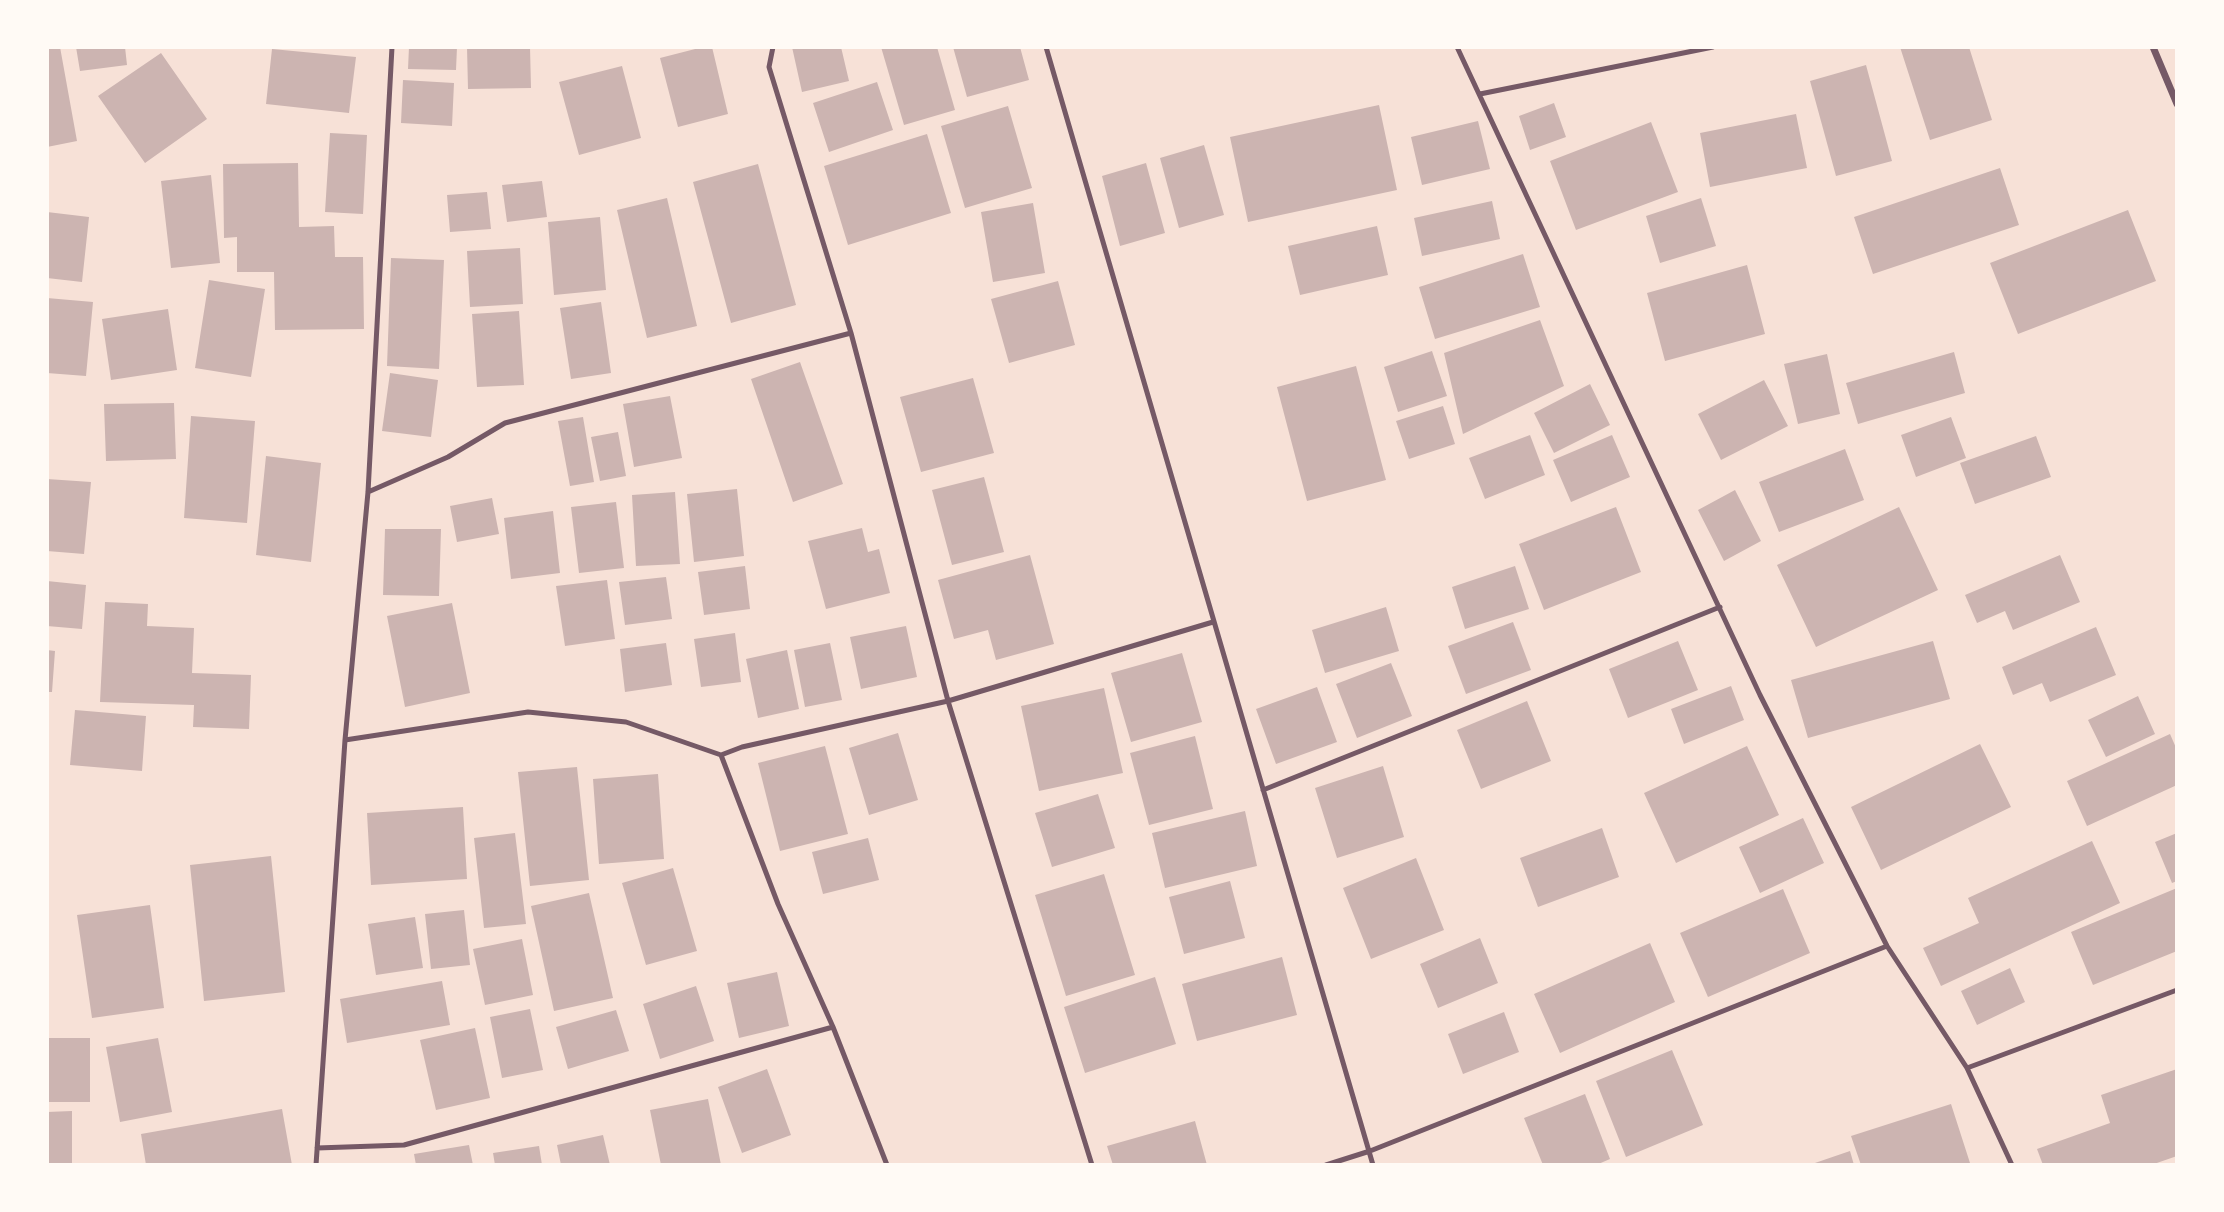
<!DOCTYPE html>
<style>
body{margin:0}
#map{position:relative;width:2224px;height:1212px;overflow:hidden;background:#f7e1d7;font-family:"Alegreya Sans",sans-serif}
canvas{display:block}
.frame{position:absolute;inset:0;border:49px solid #fffaf5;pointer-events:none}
</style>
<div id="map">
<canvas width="2224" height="1212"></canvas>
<div class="frame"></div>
</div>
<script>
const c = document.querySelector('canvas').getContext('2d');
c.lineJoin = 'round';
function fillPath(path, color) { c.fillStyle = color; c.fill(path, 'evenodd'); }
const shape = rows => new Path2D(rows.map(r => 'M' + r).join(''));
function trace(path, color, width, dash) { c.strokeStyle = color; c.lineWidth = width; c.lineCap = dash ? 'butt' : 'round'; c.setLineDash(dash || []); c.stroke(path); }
fillPath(shape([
 [47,47,60,47,77,141,47,147],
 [76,47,125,47,127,65,80,71],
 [409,47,457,47,456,70,408,69],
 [467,47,530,47,531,88,468,89],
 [703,47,712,47,728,114,678,127,660,58],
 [792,47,841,47,849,81,802,92],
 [881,47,937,47,955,110,904,125],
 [953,47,1020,47,1029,80,967,97],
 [1900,47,1969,47,1992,120,1930,140],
 [272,49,356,57,349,113,266,104],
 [161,53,207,119,145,163,98,96],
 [1866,65,1892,161,1836,176,1810,81],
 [622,66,641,138,579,155,559,82],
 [403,80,454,83,452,126,401,123],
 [877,82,893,130,829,152,813,103],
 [1554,103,1566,137,1530,150,1519,116],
 [1379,105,1397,190,1248,222,1230,137],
 [1008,106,1032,188,965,208,941,126],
 [1796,114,1807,168,1710,187,1700,133],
 [1478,121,1490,169,1422,185,1411,137],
 [1651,122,1678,192,1576,230,1550,161],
 [330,133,367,135,363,214,325,212],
 [927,134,951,213,848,245,824,166],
 [1204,145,1224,215,1179,228,1160,158],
 [298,163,299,227,334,226,335,257,363,257,364,329,275,330,274,272,237,272,237,237,224,238,223,164],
 [1146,163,1165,233,1120,246,1102,176],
 [758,164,796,305,731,323,693,182],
 [2000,168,2019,225,1873,274,1854,217],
 [211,175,220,263,171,268,161,181],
 [542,181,547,217,507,222,502,185],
 [487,192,491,229,450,232,447,195],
 [667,198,697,326,647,338,617,210],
 [1701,198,1716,246,1660,263,1646,216],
 [1492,201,1500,239,1422,256,1414,218],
 [1033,203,1045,273,993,282,981,212],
 [2128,210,2156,281,2018,334,1990,263],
 [47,212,89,217,82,282,47,278],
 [600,217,606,290,554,295,548,222],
 [1377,226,1388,275,1300,295,1288,246],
 [520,248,523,304,470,307,467,251],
 [1523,254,1540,307,1435,339,1419,287],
 [391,258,444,260,439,369,387,366],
 [1747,265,1765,334,1665,361,1647,293],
 [209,280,265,289,251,377,195,368],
 [1058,281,1075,345,1009,363,991,299],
 [47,298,93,302,86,376,47,373],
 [601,302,611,373,571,379,560,308],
 [168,309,177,370,111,380,102,319],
 [519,311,524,385,477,387,472,314],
 [1540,320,1564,386,1463,434,1444,353],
 [1432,351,1447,396,1398,412,1384,367],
 [1954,352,1965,393,1858,424,1846,383],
 [1827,354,1840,414,1798,424,1784,364],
 [800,362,843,484,793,502,751,379],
 [1356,366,1386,480,1307,501,1277,387],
 [390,373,438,380,431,437,382,431],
 [973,378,994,453,921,472,900,397],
 [1764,380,1788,426,1721,460,1698,414],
 [1590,384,1610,425,1554,453,1534,413],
 [670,396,682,458,634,467,623,404],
 [174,403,176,459,106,461,104,404],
 [1443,406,1455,444,1409,459,1396,421],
 [191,416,255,421,247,523,184,518],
 [583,417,594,482,570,486,558,421],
 [1951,417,1966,458,1916,477,1901,435],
 [618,432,626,476,600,481,591,437],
 [1530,435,1545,475,1485,499,1469,458],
 [1612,435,1630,477,1571,502,1553,460],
 [2036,436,2051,477,1975,504,1960,463],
 [1845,449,1864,500,1779,532,1759,482],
 [266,456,321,463,311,562,256,555],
 [984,477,1004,552,952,565,932,490],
 [47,479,91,482,84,554,47,551],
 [737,489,744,556,694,562,687,494],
 [1735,490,1761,541,1724,561,1698,510],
 [675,492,680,564,636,566,632,495],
 [492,498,499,534,457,542,450,506],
 [616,502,624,568,579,573,571,507],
 [1616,507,1641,572,1544,610,1519,544],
 [1899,507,1938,590,1816,647,1777,565],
 [553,511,560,573,511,579,504,518],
 [862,528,868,552,879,549,890,593,826,609,808,541],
 [385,529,441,529,439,596,383,595],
 [1030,555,1054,644,996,660,988,630,954,639,938,580],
 [2060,555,2080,602,2013,630,2005,611,1977,623,1965,595],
 [745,566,750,609,704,615,698,572],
 [1515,566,1529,609,1465,629,1452,587],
 [666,577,672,619,625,625,619,582],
 [607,580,615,639,565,646,556,586],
 [47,581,86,585,82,629,47,626],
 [105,602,148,604,147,626,194,628,192,673,251,675,249,729,193,727,194,705,100,702],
 [452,603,470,693,405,707,387,616],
 [1386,607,1399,651,1325,673,1312,630],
 [1513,622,1531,670,1466,694,1448,646],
 [906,626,917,677,861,689,850,637],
 [2096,627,2116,675,2050,702,2042,683,2013,695,2002,667],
 [735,633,741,682,701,687,694,639],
 [1678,641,1698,690,1628,718,1609,669],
 [1933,641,1950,699,1808,738,1791,680],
 [666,643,672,685,625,692,620,649],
 [830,643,842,700,805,707,794,650],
 [47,650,55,651,52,692,47,692],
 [787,650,799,709,758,718,746,659],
 [1182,653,1202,722,1131,742,1111,673],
 [1391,663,1412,716,1357,738,1336,684],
 [1731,686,1744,720,1684,744,1671,709],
 [1317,687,1337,742,1276,764,1256,709],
 [1104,688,1123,773,1039,791,1021,706],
 [2138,696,2155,734,2106,757,2088,720],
 [1527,701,1551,761,1481,789,1457,730],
 [75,710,146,716,142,771,70,765],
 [898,733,918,800,869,815,849,748],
 [2170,734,2177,750,2177,785,2087,826,2067,781],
 [1195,736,1213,809,1149,825,1130,753],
 [1980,744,2011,807,1881,870,1851,807],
 [825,746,848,834,780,851,758,763],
 [1747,746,1779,815,1676,863,1644,793],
 [1383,766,1404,837,1337,858,1315,788],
 [577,767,589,880,530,886,518,772],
 [658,774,664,859,599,864,593,779],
 [1098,794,1115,848,1052,867,1035,813],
 [463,807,467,879,371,885,367,813],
 [1245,811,1257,866,1165,888,1152,833],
 [1803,818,1824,863,1760,893,1739,847],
 [1602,828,1619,877,1538,907,1520,858],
 [515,833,526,924,484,928,474,838],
 [2177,833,2177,881,2172,883,2155,842],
 [868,838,879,880,823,894,812,852],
 [2092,841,2120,903,1941,986,1923,948,1979,923,1968,898],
 [271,856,285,992,204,1001,190,865],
 [1416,858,1444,930,1371,959,1343,888],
 [673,868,697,951,646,965,622,883],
 [1104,874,1135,975,1066,996,1035,895],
 [1230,881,1245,938,1184,954,1169,897],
 [2177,888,2177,951,2093,985,2071,932],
 [1783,889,1810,953,1708,997,1680,933],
 [589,893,613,998,554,1011,531,906],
 [150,905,164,1008,92,1018,77,915],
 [464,910,470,965,431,969,425,914],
 [415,917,423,968,376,975,368,924],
 [1480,938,1498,983,1438,1008,1420,964],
 [522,939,533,995,485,1005,473,949],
 [1650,943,1675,1002,1560,1053,1534,994],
 [1282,957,1297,1015,1197,1041,1182,984],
 [2010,968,2025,1002,1977,1025,1961,991],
 [777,972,789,1026,739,1038,727,983],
 [1155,977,1176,1044,1085,1073,1064,1007],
 [442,981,450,1025,347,1043,340,999],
 [696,986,714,1041,660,1059,643,1004],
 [530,1009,543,1070,502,1078,490,1017],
 [616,1010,629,1051,568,1069,556,1027],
 [1504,1012,1519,1052,1463,1074,1448,1034],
 [475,1028,490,1098,436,1110,420,1040],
 [47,1038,90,1038,90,1102,47,1102],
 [158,1038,172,1112,120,1122,106,1047],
 [1672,1050,1703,1125,1626,1157,1596,1081],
 [767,1069,791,1135,742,1153,718,1087],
 [2177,1069,2177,1156,2151,1165,2043,1165,2037,1149,2110,1123,2101,1095],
 [1585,1094,1610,1159,1596,1165,1543,1165,1524,1118],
 [708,1099,721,1165,661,1165,650,1110],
 [1951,1104,1970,1163,1861,1165,1851,1136],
 [282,1109,292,1165,146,1165,141,1134],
 [72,1111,72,1165,47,1165,47,1112],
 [1195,1121,1207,1165,1113,1165,1107,1146],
 [603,1135,610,1165,561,1165,557,1145],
 [469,1145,473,1165,416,1165,414,1154],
 [539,1146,542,1165,495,1165,493,1153],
 [1850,1151,1854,1165,1812,1165,1812,1164]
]), '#ccb4b1');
trace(shape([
 [773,47,769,67,851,333,948,701,1092,1165],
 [1046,47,1373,1165],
 [1457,47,1760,695,1887,946,1967,1068,2012,1165],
 [1480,94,1713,47],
 [368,492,448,457,505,423,851,333],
 [345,740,528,712,626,722,721,755,778,904,833,1027,887,1165],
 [721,755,742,747,948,701,1213,622],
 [1263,790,1720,607],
 [1967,1068,2177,990],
 [317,1148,404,1145,833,1027],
 [316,1165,345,740,368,492,392,47],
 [1326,1165,1370,1151,1887,946]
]), '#755966', 5);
trace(shape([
 [2153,47,2177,104]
]), '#755966', 7);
</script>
